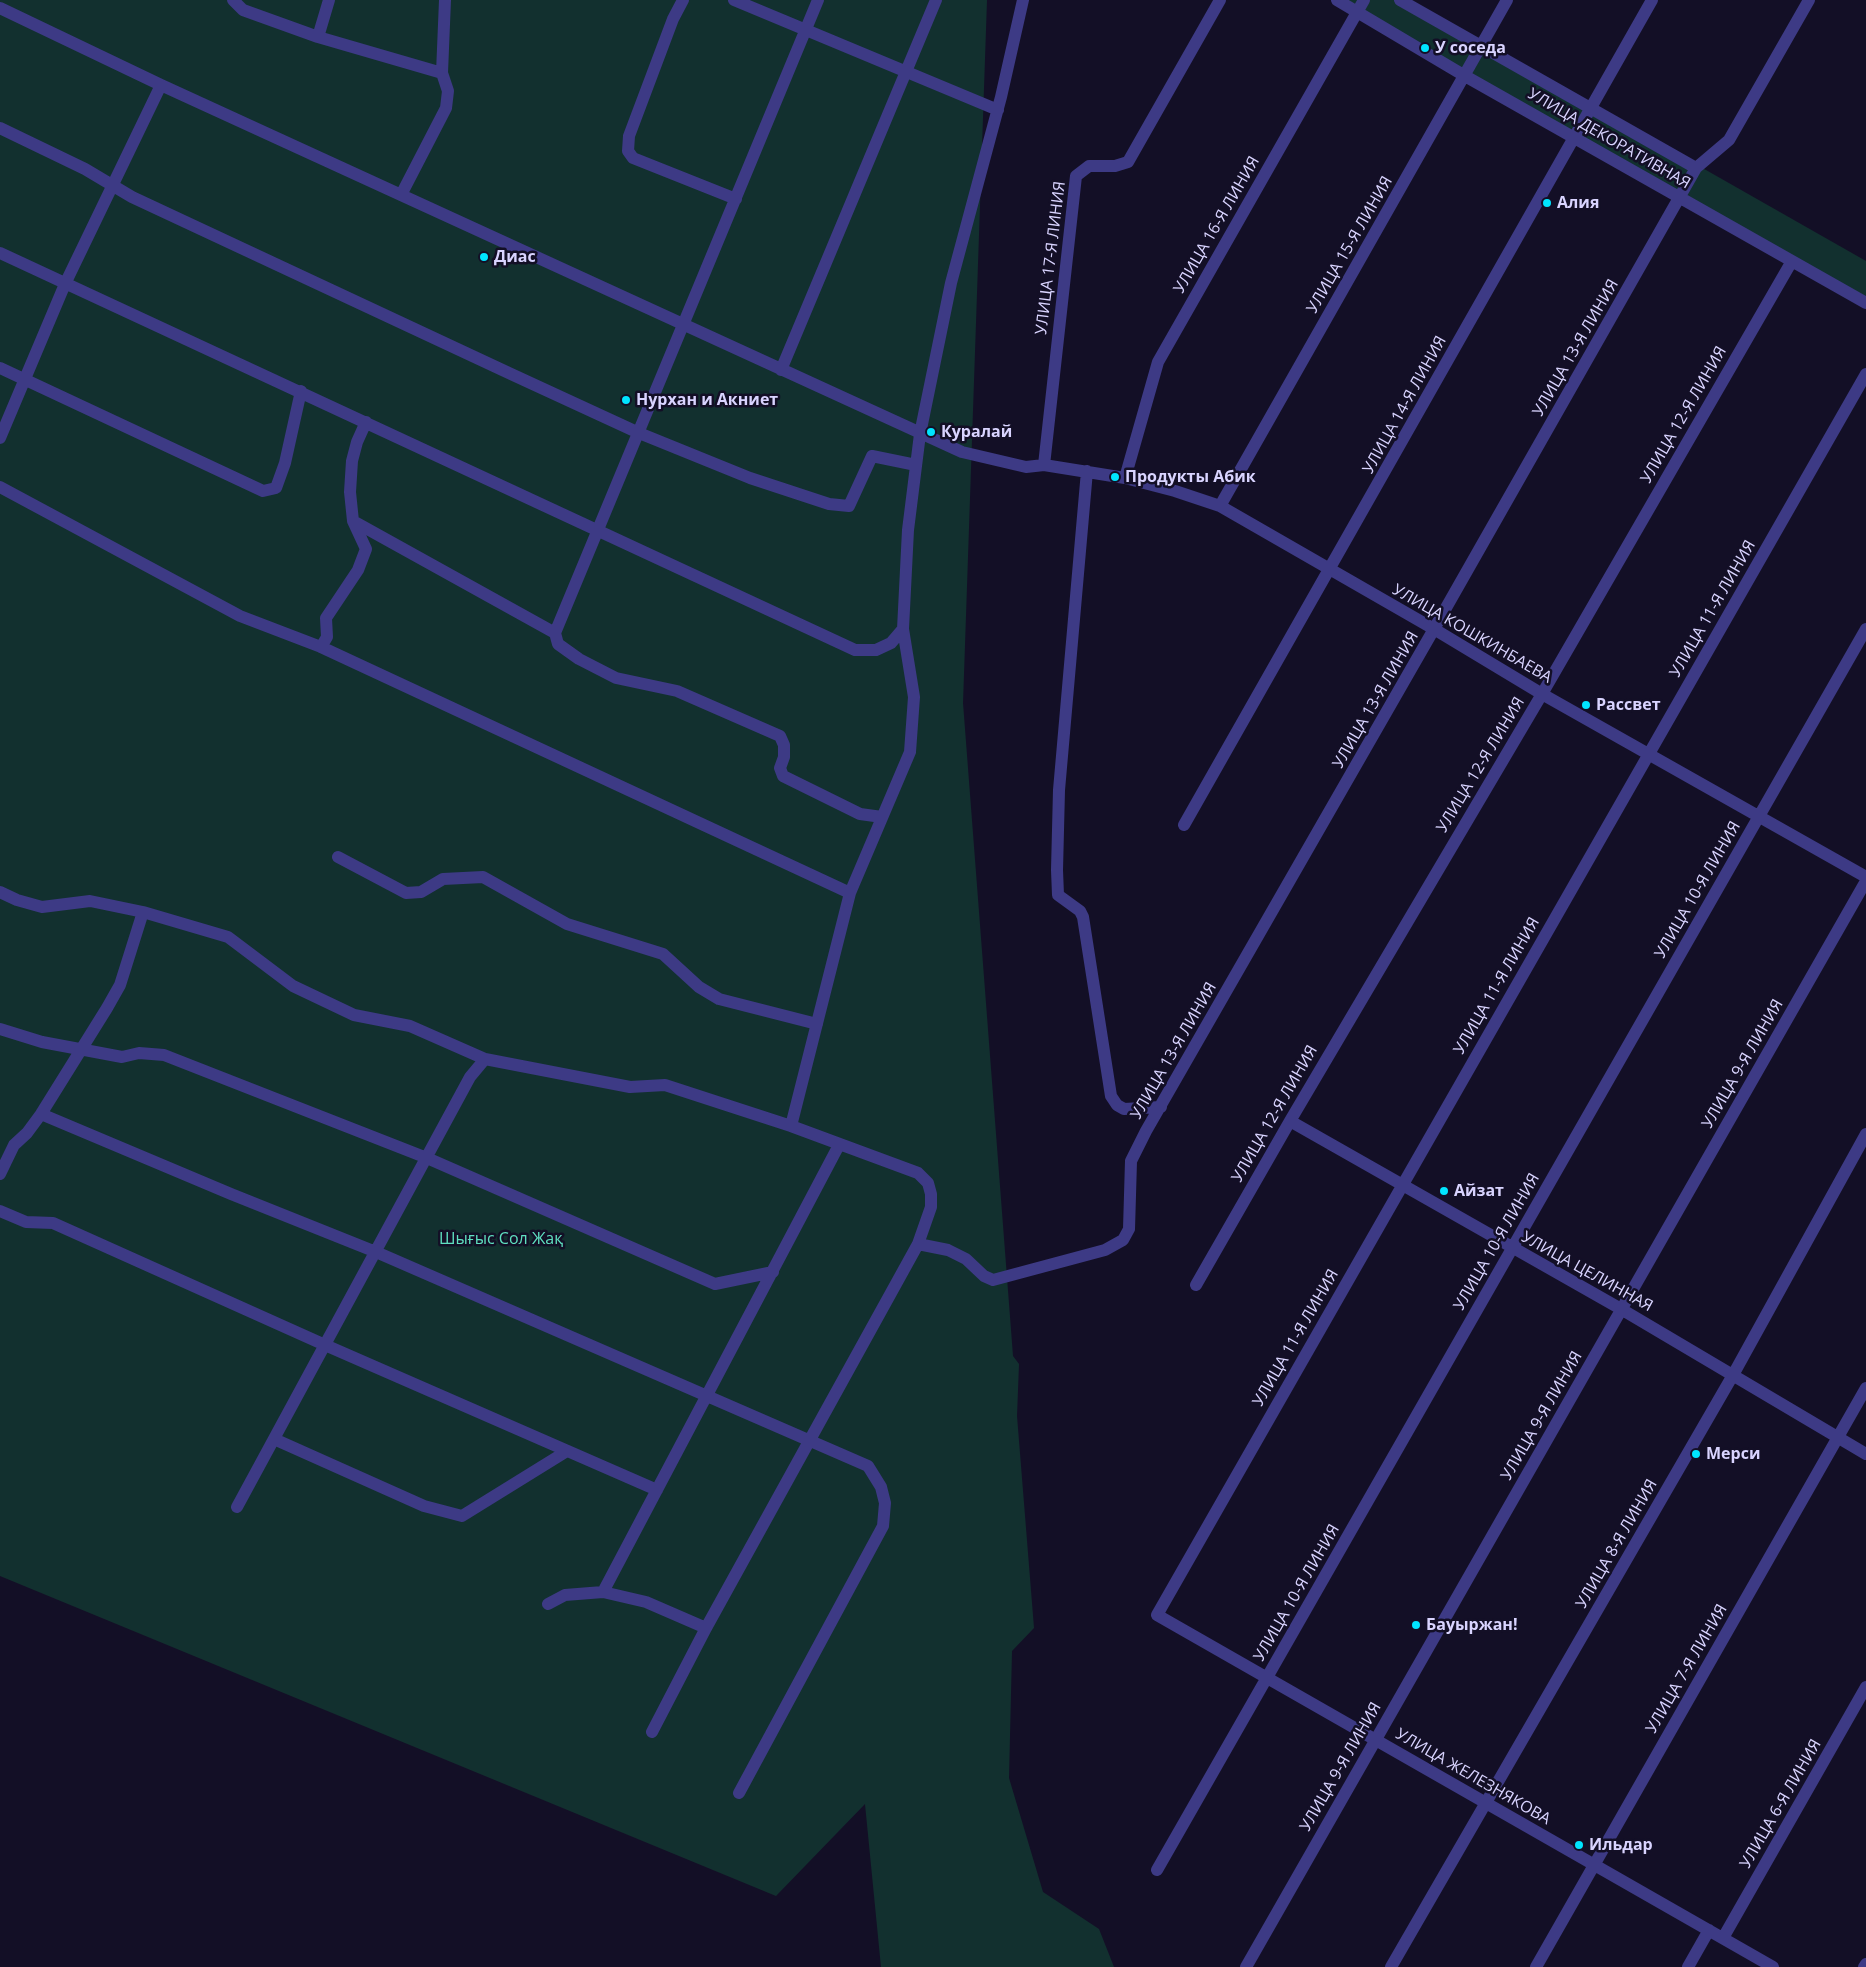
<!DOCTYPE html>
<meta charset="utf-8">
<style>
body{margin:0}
canvas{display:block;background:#130f26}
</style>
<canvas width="1866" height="1967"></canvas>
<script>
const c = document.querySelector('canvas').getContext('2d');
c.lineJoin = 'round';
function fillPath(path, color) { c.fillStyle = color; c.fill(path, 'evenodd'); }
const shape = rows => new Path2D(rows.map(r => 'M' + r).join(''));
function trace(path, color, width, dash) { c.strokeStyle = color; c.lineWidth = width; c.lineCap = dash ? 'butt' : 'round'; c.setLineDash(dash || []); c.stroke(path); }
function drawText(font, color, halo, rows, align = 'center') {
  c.font = font + ' "Open Sans",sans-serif'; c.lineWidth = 5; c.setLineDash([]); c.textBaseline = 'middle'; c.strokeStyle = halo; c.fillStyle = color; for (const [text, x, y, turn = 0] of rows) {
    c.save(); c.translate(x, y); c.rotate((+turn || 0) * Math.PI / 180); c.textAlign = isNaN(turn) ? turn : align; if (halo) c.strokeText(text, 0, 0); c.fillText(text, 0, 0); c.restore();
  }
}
fillPath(shape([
 [0,0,987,0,963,703,1013,1356,1019,1364,1017,1416,1034,1628,1012,1651,1009,1778,1043,1892,1099,1929,1114,1967,881,1967,865,1804,776,1896,0,1576],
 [1338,0,1407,0,1866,261,1866,298]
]), '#12302f');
trace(shape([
 [233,0,243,10,318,37,442,73],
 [683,0,673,19,629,136,628,151,633,158,736,199],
 [734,0,998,110],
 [1337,0,1465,76,1866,303],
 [1400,0,1696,168],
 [0,8,161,85,962,452,1026,467,1044,465,1125,478,1175,491,1220,506,1434,629,1542,694,1866,877],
 [318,37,329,0],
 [0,128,85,169,132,197,511,374,639,433,750,478,829,504,849,506,872,456,916,465],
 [401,195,446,108,448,91,442,73,445,0],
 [0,253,855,650,876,650,891,643,903,629],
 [0,368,263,491,276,488,285,463,301,391],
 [781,370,936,0],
 [366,422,357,442,352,461,350,492,353,521,555,633,558,644,579,659,616,678,677,691,780,736,784,745,784,757,780,768,783,776,860,814,882,817],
 [0,438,65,284,161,85],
 [1044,465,1076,176,1089,166,1115,166,1128,162,1220,0],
 [1087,471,1059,790,1057,870,1058,895,1080,911,1083,917,1111,1096,1117,1105,1124,1109,1161,1107],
 [1125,478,1158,362,1364,0],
 [0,487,240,616,321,647,850,893],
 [1220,506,1507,0],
 [555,633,818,0],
 [321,647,327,637,326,618,358,570,366,549,353,521],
 [1184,825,1652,0],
 [338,857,406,893,421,892,443,879,483,877,567,924,663,954,699,987,719,999,817,1024],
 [0,892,17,900,42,907,90,901,143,912,228,937,293,986,354,1015,410,1026,485,1059,630,1087,665,1085,791,1126,918,1173,928,1183,931,1194,931,1207,918,1244,706,1628,652,1732],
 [0,1029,42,1042,122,1057,139,1053,164,1055,427,1158,715,1284,773,1272],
 [41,1114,231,1194,376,1252,868,1466,881,1487,885,1503,883,1526,739,1793],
 [1290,1121,1621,1309,1866,1454],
 [791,1126,850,893,910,752,914,697,903,629,908,530,920,434,951,283,1001,97,1023,0],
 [0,1174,14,1145,27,1133,41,1114,107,1008,120,985,143,912],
 [0,1211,26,1222,53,1223,325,1345,657,1490],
 [918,1244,948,1250,966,1259,984,1276,993,1280,1105,1250,1123,1240,1129,1229,1131,1161,1146,1131,1434,629,1696,168,1729,140,1809,0],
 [1196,1285,1290,1121,1542,694,1792,261],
 [274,1439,424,1506,462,1516,567,1451],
 [237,1507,470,1077,485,1059],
 [603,1592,839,1145],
 [548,1604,565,1595,603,1592,646,1602,706,1628],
 [1157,1870,1866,629],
 [1723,1938,1866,1687],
 [1246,1967,1866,881],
 [1391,1967,1733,1375,1866,1134],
 [1536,1967,1866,1388],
 [1688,1967,1709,1930],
 [1773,1967,1157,1615,1866,374],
 [1864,1967,1866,1964]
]), '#3d3a85', 12);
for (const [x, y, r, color] of [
 [1425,48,5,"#00e5ff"],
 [1547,203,5,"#00e5ff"],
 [484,257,5,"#00e5ff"],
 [626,400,5,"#00e5ff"],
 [931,432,5,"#00e5ff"],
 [1115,477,5,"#00e5ff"],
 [1586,705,5,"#00e5ff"],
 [1444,1191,5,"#00e5ff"],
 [1696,1454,5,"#00e5ff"],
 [1416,1625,5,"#00e5ff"],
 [1579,1845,5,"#00e5ff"]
]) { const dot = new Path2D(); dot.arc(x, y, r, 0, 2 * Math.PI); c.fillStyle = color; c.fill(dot); trace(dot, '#130f26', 2); }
drawText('bold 16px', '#d9d4ff', '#130f26', [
 ["У соседа",1435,48],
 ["Алия",1557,203],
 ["Диас",494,257],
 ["Нурхан и Акниет",636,400],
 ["Куралай",941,432],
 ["Продукты Абик",1125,477],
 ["Рассвет",1596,705],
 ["Айзат",1454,1191],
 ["Мерси",1706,1454],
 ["Бауыржан!",1426,1625],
 ["Ильдар",1589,1845]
], 'left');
drawText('16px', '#d9d4ff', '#130f26', [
 ["УЛИЦА ДЕКОРАТИВНАЯ",1609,139,30],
 ["УЛИЦА 16-Я ЛИНИЯ",1217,225,-60],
 ["УЛИЦА 15-Я ЛИНИЯ",1350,245,-60],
 ["УЛИЦА 17-Я ЛИНИЯ",1051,258,-83],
 ["УЛИЦА 13-Я ЛИНИЯ",1576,348,-60],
 ["УЛИЦА 14-Я ЛИНИЯ",1405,405,-61],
 ["УЛИЦА 12-Я ЛИНИЯ",1684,415,-60],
 ["УЛИЦА 11-Я ЛИНИЯ",1713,609,-60],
 ["УЛИЦА КОШКИНБАЕВА",1472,634,30],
 ["УЛИЦА 13-Я ЛИНИЯ",1376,700,-60],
 ["УЛИЦА 12-Я ЛИНИЯ",1481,765,-59],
 ["УЛИЦА 10-Я ЛИНИЯ",1698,890,-60],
 ["УЛИЦА 11-Я ЛИНИЯ",1497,986,-60],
 ["УЛИЦА 13-Я ЛИНИЯ",1174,1051,-60],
 ["УЛИЦА 9-Я ЛИНИЯ",1743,1064,-60],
 ["УЛИЦА 12-Я ЛИНИЯ",1275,1114,-60],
 ["УЛИЦА 10-Я ЛИНИЯ",1497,1242,-60],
 ["УЛИЦА ЦЕЛИННАЯ",1587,1272,29],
 ["УЛИЦА 11-Я ЛИНИЯ",1296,1338,-60],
 ["УЛИЦА 9-Я ЛИНИЯ",1542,1416,-60],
 ["УЛИЦА 8-Я ЛИНИЯ",1617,1544,-60],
 ["УЛИЦА 10-Я ЛИНИЯ",1297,1593,-60],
 ["УЛИЦА 7-Я ЛИНИЯ",1687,1669,-60],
 ["УЛИЦА 9-Я ЛИНИЯ",1341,1767,-60],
 ["УЛИЦА ЖЕЛЕЗНЯКОВА",1473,1777,30],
 ["УЛИЦА 6-Я ЛИНИЯ",1781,1804,-60]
]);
drawText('16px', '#5fe0c0', '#130f26', [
 ["Шығыс Сол Жақ",501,1239]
]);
</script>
